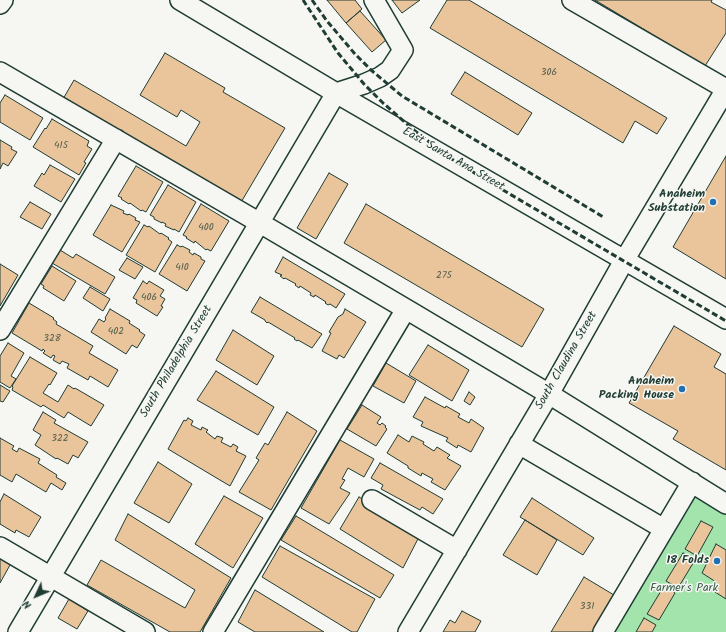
<!DOCTYPE html>
<style>
body{margin:0}
#map{position:relative;width:726px;height:632px;overflow:hidden;background:#f6f6f2;font-family:Kalam,sans-serif}
canvas{display:block}
.north{position:absolute;left:16px;top:576px;width:40px;height:40px;-webkit-text-stroke:3px #f6f6f2;paint-order:stroke;rotate:226deg;font-size:11px;font-weight:700;line-height:16px;text-align:center;color:#1f3d34}
.north::after{content:'';display:block;margin:auto;width:14px;height:18px;background:#1f3d34;clip-path:polygon(50% 0,100% 100%,50% 72%,0 100%)}
</style>
<div id="map">
<canvas width="726" height="632"></canvas>
<div class="north">N</div>
</div>
<script>
const c = document.querySelector('canvas').getContext('2d');
c.lineJoin = 'round';
function fillPath(path, color) { c.fillStyle = color; c.fill(path, 'evenodd'); }
const shape = rows => new Path2D(rows.map(r => 'M' + r).join(''));
function trace(path, color, width, dash) { c.strokeStyle = color; c.lineWidth = width; c.lineCap = dash ? 'butt' : 'round'; c.setLineDash(dash || []); c.stroke(path); }
function drawText(font, color, halo, rows, align = 'center') {
  c.font = font + ' Kalam,sans-serif'; c.lineWidth = 3; c.setLineDash([]); c.textBaseline = 'middle'; c.strokeStyle = halo; c.fillStyle = color; for (const [text, x, y, turn = 0] of rows) {
    c.save(); c.translate(x, y); c.rotate((+turn || 0) * Math.PI / 180); c.textAlign = isNaN(turn) ? turn : align; if (halo) c.strokeText(text, 0, 0); c.fillText(text, 0, 0); c.restore();
  }
}
fillPath(shape([
 [698,486,726,503,726,632,606,632]
]), '#a3e3ac');
const building = shape([
 [327,0,355,0,362,9,346,23,327,0],
 [392,0,420,0,402,13,392,0],
 [447,0,469,0,667,118,657,134,635,121,623,143,430,28,447,0],
 [595,0,712,0,711,2,726,10,726,33,705,66,595,0],
 [360,11,386,40,372,52,346,23,360,11],
 [165,53,225,88,223,92,285,128,240,204,63,99,74,80,186,146,200,122,181,110,177,117,140,95,165,53],
 [465,72,532,113,518,135,451,94,465,72],
 [5,95,43,118,30,140,0,122,0,103,5,95],
 [52,119,89,141,87,146,92,149,84,162,86,163,79,175,33,147,45,128,46,129,52,119],
 [0,140,12,147,11,149,17,152,8,166,3,163,0,169,0,140],
 [726,156,726,279,673,247,726,156],
 [50,165,75,179,61,202,34,186,42,173,44,175,50,165],
 [136,166,163,182,146,212,142,210,141,211,130,203,129,204,121,199,122,198,118,196,136,166],
 [329,173,348,184,316,239,297,228,329,173],
 [168,185,196,202,179,232,174,229,174,230,165,226,166,224,162,222,162,223,154,219,154,217,150,215,168,185],
 [30,202,51,214,42,229,20,217,30,202],
 [201,204,229,221,211,251,207,249,206,250,195,241,194,243,186,238,187,237,183,235,201,204],
 [366,204,544,309,522,347,344,243,366,204],
 [111,205,124,211,123,213,128,215,129,214,136,218,135,220,140,222,122,252,93,235,111,205],
 [144,225,148,227,149,226,160,234,161,233,169,238,168,239,172,242,155,272,126,255,144,225],
 [177,245,181,247,182,246,190,250,189,252,193,255,194,253,201,257,201,259,205,261,187,291,159,274,177,245],
 [60,250,73,258,76,254,115,277,105,294,52,263,60,250],
 [283,257,345,294,336,308,330,304,328,305,325,303,326,302,315,295,314,297,310,295,311,293,300,286,299,288,295,285,296,284,285,278,284,279,280,276,282,275,275,272,283,257],
 [127,258,143,267,135,279,119,270,127,258],
 [0,264,18,275,0,306,0,264],
 [52,266,76,281,64,301,43,288,44,286,41,284,52,266],
 [143,281,147,284,149,281,164,290,160,296,165,299,161,306,163,307,157,316,136,303,137,300,133,298,143,281],
 [90,287,110,299,103,311,83,298,90,287],
 [260,297,322,334,312,348,298,340,297,341,294,339,295,338,268,322,267,323,265,321,265,320,251,312,260,297],
 [29,303,54,318,53,319,57,322,56,324,93,346,89,353,118,370,108,387,90,376,88,380,67,368,69,364,62,361,60,364,53,360,55,356,53,355,51,358,43,353,45,351,43,349,42,351,12,333,29,303],
 [110,309,130,321,129,323,140,330,139,331,145,335,137,348,132,345,126,354,91,332,99,319,104,322,106,319,105,318,110,309],
 [345,309,366,322,344,358,339,355,337,359,322,351,331,333,329,332,338,317,343,314,345,309],
 [674,326,721,354,714,367,726,374,726,470,673,439,678,431,629,403,674,326],
 [233,330,274,356,257,385,216,360,233,330],
 [8,343,24,353,11,376,16,379,10,388,0,382,0,356,8,343],
 [428,345,469,370,452,401,409,375,428,345],
 [30,357,57,373,50,385,49,384,43,393,58,402,68,385,74,389,75,388,104,405,91,426,68,412,64,418,43,405,41,407,12,390,13,387,12,386,30,357],
 [386,363,416,381,404,403,373,386,386,363],
 [216,371,274,407,258,435,197,400,216,371],
 [0,385,10,391,3,402,0,401,0,385],
 [469,392,475,397,470,405,464,401,469,392],
 [425,397,445,408,446,406,460,414,458,417,469,423,471,419,484,428,471,452,458,445,457,448,446,441,448,438,421,426,423,422,413,417,425,397],
 [362,405,381,417,377,423,380,425,382,423,386,426,385,427,387,429,376,446,347,429,362,405],
 [43,412,56,420,54,423,88,442,78,458,73,455,68,464,57,458,56,459,35,445,41,435,33,430,43,412],
 [287,412,317,431,271,510,239,492,259,460,256,458,265,443,268,445,287,412],
 [188,418,193,421,191,425,201,430,202,427,208,430,206,432,215,439,217,436,223,438,221,442,231,447,233,444,238,447,236,451,246,456,230,486,168,449,184,420,186,421,188,418],
 [398,435,409,442,412,436,424,442,423,444,434,451,437,447,450,455,447,458,461,466,445,490,431,482,433,479,422,473,421,476,408,468,408,466,387,453,398,435],
 [0,438,14,446,12,449,17,452,19,448,40,459,38,463,57,475,56,477,66,483,62,490,51,483,46,492,16,474,12,482,0,475,0,438],
 [340,440,374,459,364,477,348,468,342,479,345,480,340,488,350,493,329,524,301,508,340,440],
 [158,462,192,484,169,523,134,503,158,462],
 [380,463,443,499,433,514,422,507,420,510,381,489,383,485,371,478,380,463],
 [4,494,41,517,29,537,16,530,15,533,0,524,0,502,4,494],
 [224,496,263,518,233,568,195,544,224,496],
 [359,497,421,533,403,568,340,529,359,497],
 [532,498,594,538,583,555,520,517,532,498],
 [128,514,231,578,200,632,170,632,87,585,101,560,185,608,195,590,115,540,128,514],
 [296,516,394,575,380,598,281,540,296,516],
 [525,520,557,540,537,575,503,555,525,520],
 [701,521,713,527,697,556,685,549,701,521],
 [716,544,726,550,726,599,715,592,716,582,702,573,716,544],
 [280,546,375,599,357,632,352,632,262,577,280,546],
 [683,553,695,560,678,588,666,581,683,553],
 [0,557,10,563,9,564,10,565,0,583,0,557],
 [584,577,614,595,592,632,551,632,584,577],
 [664,586,675,593,659,620,647,614,664,586],
 [255,590,324,632,255,632,238,622,255,590],
 [69,599,88,611,77,629,58,618,69,599],
 [462,611,481,621,475,632,443,632,450,620,455,623,462,611],
 [644,618,656,625,652,632,636,632,644,618]
]);
fillPath(building, '#eac49b');
trace(building, '#1f3d34', 1);
const minor = shape([
 [180,0,336,93,726,319],
 [572,0,726,89],
 [0,4,3,0],
 [0,72,260,223,406,309,549,394,726,504],
 [0,330,116,139],
 [519,444,664,529],
 [372,500,457,550],
 [0,547,145,632],
 [18,632,336,93,364,84,380,77,390,70,403,50,374,0],
 [213,632,406,309],
 [408,632,549,394,625,259,726,89],
 [603,632,692,482]
]);
trace(minor, '#1f3d34', 22);
trace(minor, '#f6f6f2', 19);
trace(shape([
 [303,0,338,53,364,84,383,103,415,131,450,158,491,183,726,321],
 [312,0,327,21,355,54,371,70,402,96,605,218]
]), '#1f3d34', 3, [6, 3]);
for (const [x, y, r, color] of [
 [713,202,4,"#1f6fb2"],
 [682,389,4,"#1f6fb2"],
 [717,561,4,"#1f6fb2"]
]) { const dot = new Path2D(); dot.arc(x, y, r, 0, 2 * Math.PI); c.fillStyle = color; c.fill(dot); trace(dot, '#f6f6f2', 1.5); }
drawText('10px', '#525f4e', null, [
 ["306",549,73],
 ["415",61,146],
 ["400",206,228],
 ["410",182,268],
 ["275",444,276],
 ["406",149,298],
 ["402",116,332],
 ["328",52,339],
 ["322",60,439],
 ["331",587,607]
]);
drawText('12px', '#1f3d34', '#f6f6f2', [
 ["East Santa Ana Street",453,160,30],
 ["South Claudina Street",567,361,-60],
 ["South Philadelphia Street",177,362,-59]
]);
drawText('bold 12px', '#1f3d34', '#f6f6f2', [
 ["Anaheim",705,195],
 ["Substation",705,209],
 ["Anaheim",674,382],
 ["Packing House",674,396],
 ["18 Folds",709,561]
], 'right');
drawText('12px', '#395e4c', '#f6f6f2', [
 ["Farmer's Park",684,589]
]);
</script>
